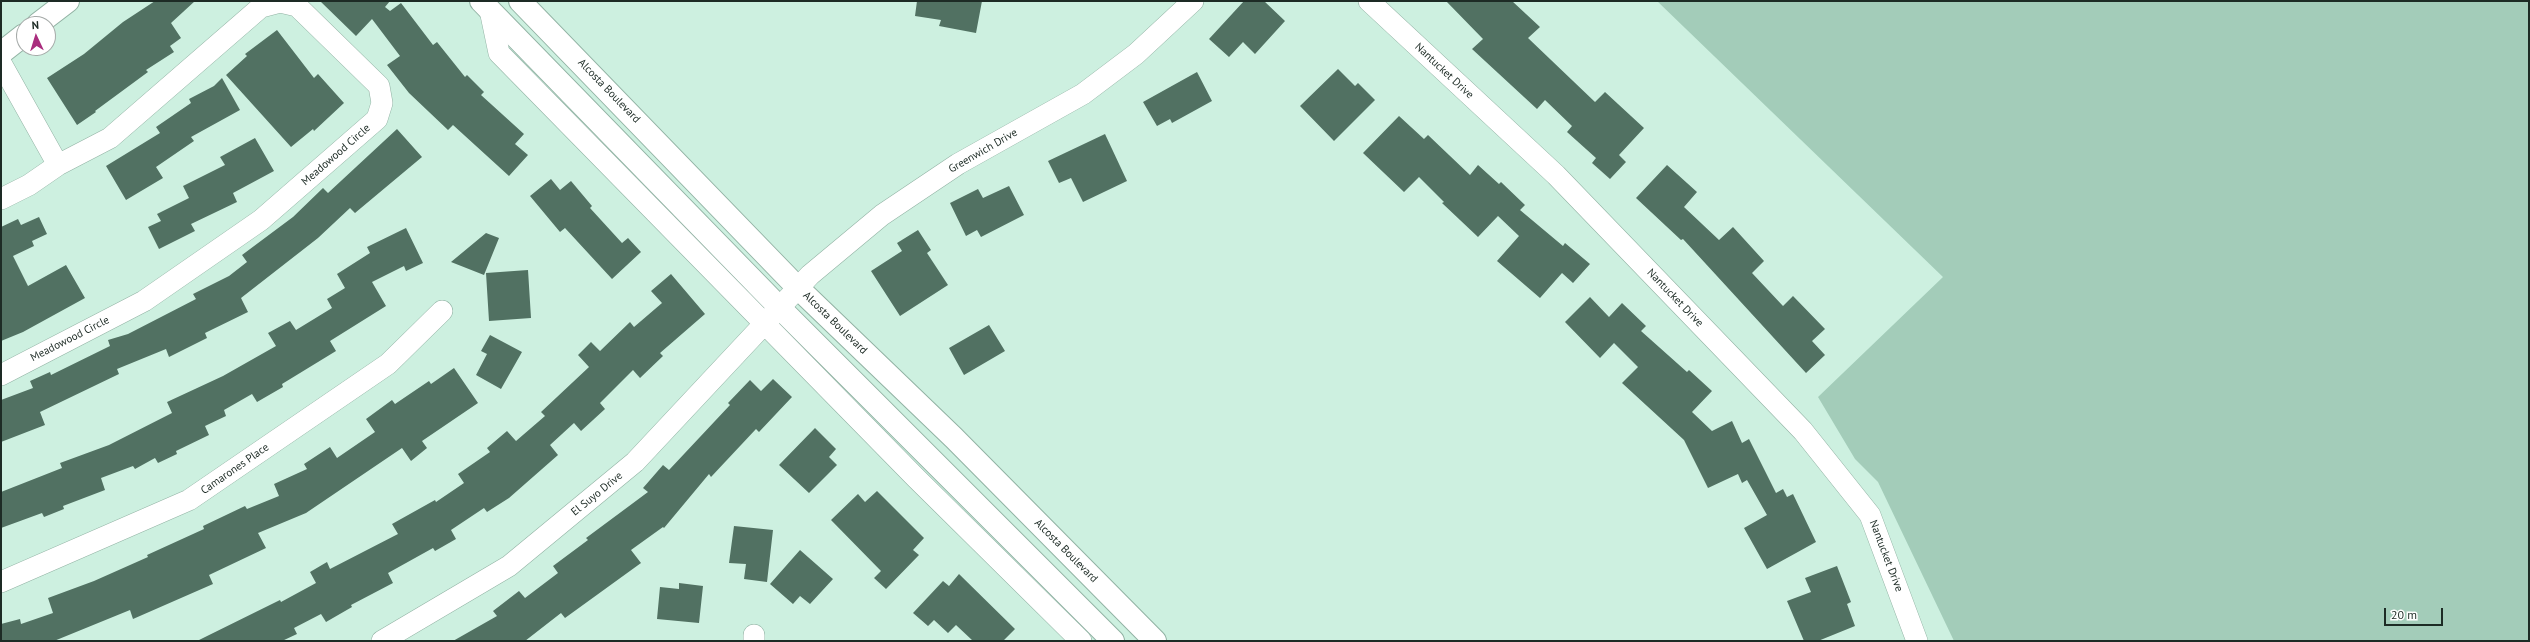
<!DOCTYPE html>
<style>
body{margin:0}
#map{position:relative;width:2530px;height:642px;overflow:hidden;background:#cdf0e0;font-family:"PT Sans",sans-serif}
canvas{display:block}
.frame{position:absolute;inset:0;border:2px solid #1d2b25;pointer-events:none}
.north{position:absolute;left:16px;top:16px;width:40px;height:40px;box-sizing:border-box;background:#fff;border:1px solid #a5aaa8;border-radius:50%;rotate:356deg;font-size:11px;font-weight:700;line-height:16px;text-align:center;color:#1d2b25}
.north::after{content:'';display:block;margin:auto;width:14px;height:18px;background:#aa2d7e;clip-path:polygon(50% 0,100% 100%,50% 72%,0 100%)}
.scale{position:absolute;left:2384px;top:608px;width:59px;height:18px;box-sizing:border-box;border:2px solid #1d2b25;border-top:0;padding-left:5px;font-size:12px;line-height:14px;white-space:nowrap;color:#1d2b25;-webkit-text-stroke:3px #fff;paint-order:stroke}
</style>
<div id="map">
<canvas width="2530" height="642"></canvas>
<div class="frame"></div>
<div class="north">N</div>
<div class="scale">20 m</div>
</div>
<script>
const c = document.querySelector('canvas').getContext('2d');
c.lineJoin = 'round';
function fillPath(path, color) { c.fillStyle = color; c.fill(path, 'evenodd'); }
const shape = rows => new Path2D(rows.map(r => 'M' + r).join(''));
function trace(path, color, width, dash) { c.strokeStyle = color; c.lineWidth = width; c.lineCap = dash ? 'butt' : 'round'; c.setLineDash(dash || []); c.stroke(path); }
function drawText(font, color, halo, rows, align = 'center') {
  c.font = font + ' "PT Sans",sans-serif'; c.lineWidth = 4; c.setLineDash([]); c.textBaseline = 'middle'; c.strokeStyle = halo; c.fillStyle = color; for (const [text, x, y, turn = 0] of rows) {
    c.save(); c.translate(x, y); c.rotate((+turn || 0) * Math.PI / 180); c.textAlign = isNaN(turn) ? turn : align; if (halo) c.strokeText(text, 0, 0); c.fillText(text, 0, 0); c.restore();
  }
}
fillPath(shape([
 [1657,1,2529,1,2529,641,1954,641,1878,482,1855,459,1818,397,1943,277]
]), '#a3ccb9');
fillPath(shape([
 [155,1,195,1,171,23,181,38,170,46,174,52,146,70,148,72,95,111,96,112,77,125,47,78,84,54,123,22],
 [320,1,390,1,385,7,390,11,401,3,433,45,437,42,465,77,467,75,484,92,481,95,524,134,515,144,528,155,509,176,453,125,448,130,409,93,387,65,400,56,372,19,356,36],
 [917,1,982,1,976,33,939,26,941,20,915,16],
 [1244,1,1264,1,1285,21,1255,54,1243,42,1229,57,1209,39],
 [1446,1,1512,1,1540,27,1528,38,1595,102,1605,92,1644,128,1619,155,1626,162,1610,179,1592,163,1596,158,1567,132,1572,126,1545,100,1537,109,1472,49,1483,39],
 [277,30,314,78,318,74,344,103,314,131,313,129,291,147,226,75,247,56,245,54],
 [1338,69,1355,86,1358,83,1375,100,1334,141,1300,106],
 [1197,72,1212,101,1172,123,1170,119,1157,126,1143,102],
 [222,78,240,110,191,137,194,141,156,167,163,178,126,200,106,166,160,133,156,127,191,103,189,99,214,86],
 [1399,116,1424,139,1428,135,1470,175,1478,165,1499,184,1501,182,1525,205,1520,210,1563,246,1565,243,1590,264,1573,283,1562,273,1540,298,1497,261,1519,236,1498,216,1478,237,1442,203,1444,202,1419,177,1404,192,1363,153],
 [397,129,422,157,355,213,350,208,318,238,241,298,248,312,205,333,207,338,169,357,166,349,117,369,119,374,40,412,45,425,1,442,1,400,33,388,30,381,50,372,51,375,110,346,108,340,128,334,196,299,193,294,229,276,247,262,242,255,293,217,323,188,328,193],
 [1105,134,1127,181,1083,202,1071,178,1059,183,1048,161],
 [255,138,274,171,233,193,237,202,191,224,195,231,159,249,148,227,161,221,157,214,189,198,183,186,225,165,220,157],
 [1667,165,1697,192,1684,207,1719,240,1733,227,1764,261,1752,273,1783,306,1793,296,1825,329,1812,341,1825,355,1806,373,1683,239,1681,240,1636,198],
 [551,179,560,190,571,181,592,206,590,208,622,243,628,238,641,252,612,279,565,228,560,232,530,196],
 [1009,186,1024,215,981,237,977,230,966,236,950,203,978,189,983,198],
 [39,217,47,234,32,241,34,246,13,256,28,286,66,265,85,298,23,332,1,341,1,227,18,219,21,225],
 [406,228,423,263,406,271,404,266,372,282,386,306,330,341,336,351,282,384,283,387,257,402,252,394,224,410,226,416,205,426,209,435,176,451,177,454,158,463,155,458,135,469,133,466,101,478,105,490,63,506,64,509,44,517,42,513,1,528,1,492,62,468,60,463,109,445,172,413,167,402,223,376,276,346,268,333,290,321,296,330,332,308,327,299,345,288,337,274,370,253,367,247],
 [918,230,931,250,927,253,948,285,900,316,871,271,902,251,897,243],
 [486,233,499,238,484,275,451,262],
 [528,270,531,318,489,321,486,273],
 [671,274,705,314,660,353,663,356,640,378,633,370,600,403,605,409,581,431,574,423,550,445,558,455,509,498,487,512,484,508,451,530,456,539,435,551,433,548,388,573,393,583,351,605,352,607,326,622,321,614,294,628,297,634,282,641,197,641,280,600,281,602,316,583,310,572,327,562,330,569,398,534,392,524,435,500,436,502,464,483,458,474,490,452,487,448,507,431,516,441,545,416,541,412,589,367,578,355,591,342,600,351,630,322,634,327,662,303,651,291],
 [1590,297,1609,317,1622,303,1646,326,1641,331,1687,372,1689,370,1712,391,1692,412,1712,431,1732,421,1742,443,1749,439,1776,493,1783,489,1787,497,1793,494,1816,542,1767,569,1744,528,1767,515,1747,480,1742,483,1738,474,1708,488,1684,440,1622,383,1638,367,1614,343,1600,358,1565,322],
 [989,325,1005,351,964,375,949,348],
 [490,335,522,352,501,389,476,375,487,354,481,351],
 [454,368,478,403,422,441,427,448,411,461,402,448,306,513,258,533,266,548,209,575,213,584,133,619,130,610,54,641,1,641,1,624,20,619,21,624,53,613,48,598,94,581,148,557,147,555,204,529,203,526,245,506,247,509,279,496,274,484,307,469,304,464,330,447,337,458,375,432,366,419,392,400,395,404,429,381,431,384],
 [773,379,792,397,759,432,756,429,711,477,709,474,664,528,663,527,631,550,641,563,565,618,561,613,525,641,453,641,497,616,493,611,519,591,525,598,558,573,553,566,588,540,586,538,648,492,643,488,663,465,669,470,730,405,728,403,750,380,761,391],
 [815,428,836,449,829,457,837,465,809,493,779,465],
 [877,491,924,538,913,550,919,555,886,589,874,578,881,571,831,520,858,494,865,502],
 [734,526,773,530,767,582,744,579,746,564,729,563],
 [800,550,833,579,810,604,800,596,793,604,770,584],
 [1837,566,1851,602,1847,604,1855,626,1818,641,1804,641,1787,601,1811,592,1805,578],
 [959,574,1015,629,1003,641,973,641,956,625,948,633,934,620,928,626,913,613,943,581,949,586],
 [679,583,703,586,699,623,657,619,660,587,679,589]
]), '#517162');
const minor = shape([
 [1369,1,1556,175,1803,431,1870,515,1917,641],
 [490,10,499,53,916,478,1081,641],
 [1,63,58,165],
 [1,199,29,185,58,165,110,138,261,7,280,2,297,6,379,86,382,103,377,119,261,220,144,301,1,375],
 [1,582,189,500,388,364,442,311],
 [382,641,509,566,635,462,810,275,882,215,958,164,1083,94,1136,54,1193,1],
 [754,641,754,635]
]);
const tertiary = shape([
 [38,24,68,1],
 [1,53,24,35]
]);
const secondary = shape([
 [481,1,780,308,1113,641],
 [520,1,798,288,954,438,1155,641]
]);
trace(minor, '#91b2a3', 22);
trace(tertiary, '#91b2a3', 24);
trace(secondary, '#91b2a3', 24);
trace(minor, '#fff', 21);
trace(tertiary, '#fff', 22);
trace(secondary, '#fff', 22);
drawText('11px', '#1d2b25', '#fff', [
 ["Nantucket Drive",1444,71,43],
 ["Alcosta Boulevard",609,91,46],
 ["Greenwich Drive",983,151,-30],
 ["Meadowood Circle",336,155,-41],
 ["Nantucket Drive",1675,298,46],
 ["Alcosta Boulevard",835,323,44],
 ["Meadowood Circle",70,339,-27],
 ["Camarones Place",235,469,-35],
 ["El Suyo Drive",597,494,-39],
 ["Alcosta Boulevard",1066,551,45],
 ["Nantucket Drive",1886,556,69]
]);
</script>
